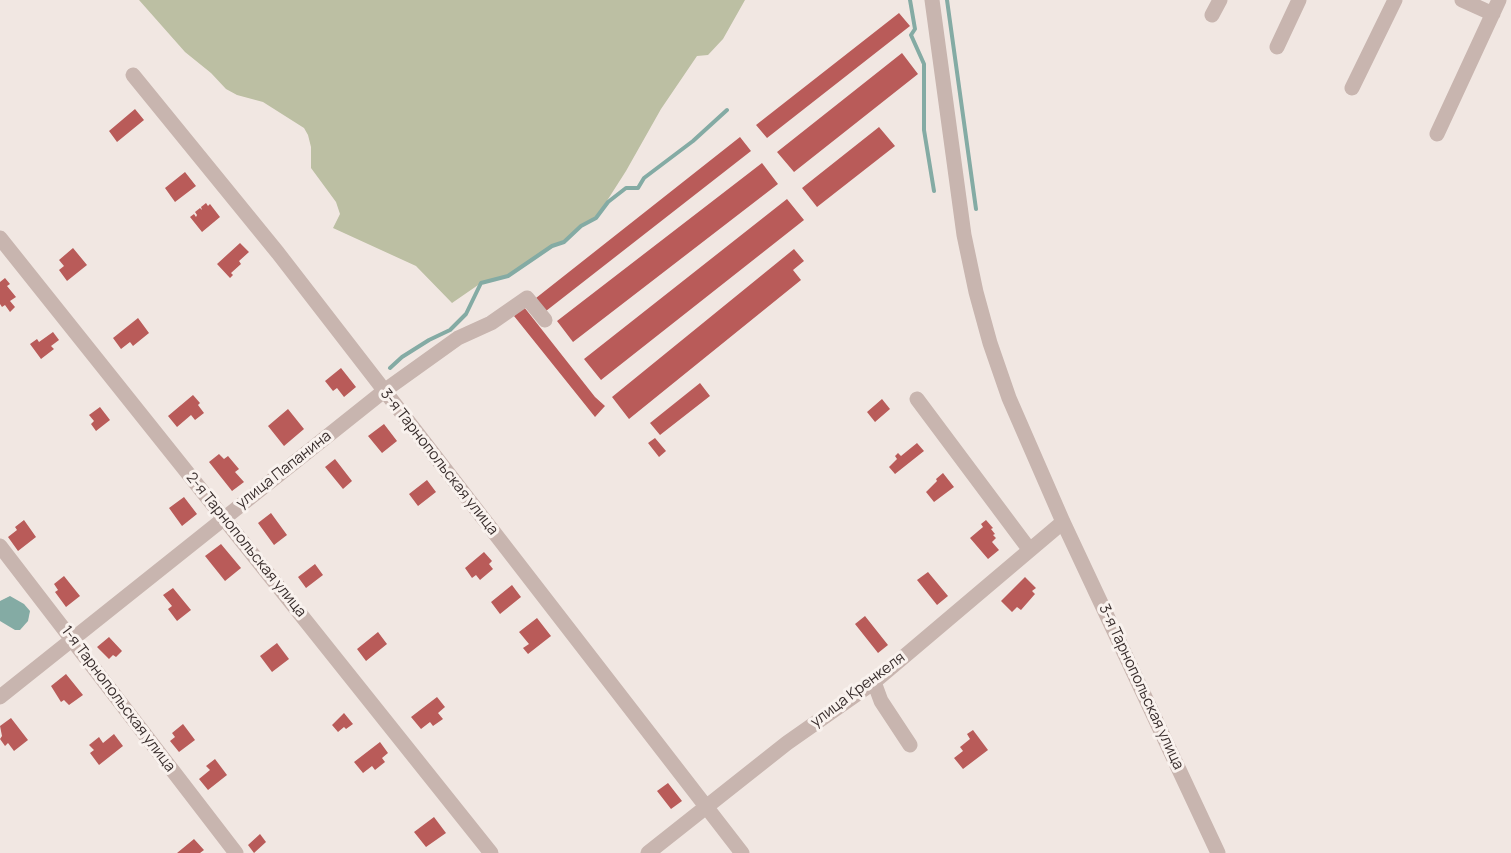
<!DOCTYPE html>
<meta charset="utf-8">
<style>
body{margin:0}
canvas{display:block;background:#f1e7e2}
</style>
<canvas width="1511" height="853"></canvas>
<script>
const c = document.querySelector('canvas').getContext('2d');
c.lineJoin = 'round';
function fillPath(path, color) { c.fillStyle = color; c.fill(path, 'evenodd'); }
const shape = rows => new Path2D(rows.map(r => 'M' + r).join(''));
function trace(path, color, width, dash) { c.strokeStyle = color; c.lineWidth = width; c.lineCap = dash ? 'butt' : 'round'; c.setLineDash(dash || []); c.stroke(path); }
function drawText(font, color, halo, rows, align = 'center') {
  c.font = font + ' Manrope,sans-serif'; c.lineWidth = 6; c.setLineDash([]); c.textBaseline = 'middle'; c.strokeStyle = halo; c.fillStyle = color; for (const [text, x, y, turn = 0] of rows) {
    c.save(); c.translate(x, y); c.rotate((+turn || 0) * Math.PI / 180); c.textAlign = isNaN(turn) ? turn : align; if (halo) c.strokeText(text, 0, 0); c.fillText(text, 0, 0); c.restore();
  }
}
fillPath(shape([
 [139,0,745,0,723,39,708,55,697,56,661,109,626,171,596,218,581,226,564,242,552,246,508,276,481,283,452,303,416,266,333,228,340,214,336,202,311,168,311,147,308,135,304,128,263,102,237,95,226,89,211,73,185,52]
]), '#bcbfa3');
fillPath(shape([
 [10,596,24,604,30,611,28,621,20,630,15,630,0,621,0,601]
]), '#84aba4');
trace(shape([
 [910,0,915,29,911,35,924,64,924,130,934,191],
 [947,0,976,209],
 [390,368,402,357,429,340,450,330,466,314,481,283,508,276,552,246,564,242,581,226,596,218,608,202,626,188,638,188,644,178,693,141,727,110]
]), '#84aba4', 4);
fillPath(shape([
 [899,13,910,26,767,138,756,125],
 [902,53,918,74,794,172,777,152],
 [135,109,144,120,117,142,109,131],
 [879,127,895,146,817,207,802,188],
 [740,137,751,151,546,311,536,298],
 [762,163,778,184,573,342,557,321],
 [185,172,196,186,175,202,165,188],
 [787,199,804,220,601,380,584,359],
 [206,203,208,206,210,204,220,217,202,232,190,217,194,214,196,217,197,215,195,212,200,208,202,210,201,207],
 [240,243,249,252,239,261,241,264,231,273,233,275,230,278,217,264],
 [73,248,87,265,67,281,59,270,64,266,59,260],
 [794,249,804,261,793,270,801,280,629,419,612,397],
 [5,278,10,284,7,286,16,297,10,301,15,307,10,312,5,305,2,307,0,304,0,282],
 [524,307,595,397,605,406,595,417,514,316],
 [138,318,149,333,133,346,130,342,121,349,113,338],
 [53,332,59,340,51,346,54,349,41,359,30,344,37,339,39,342],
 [341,368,356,387,344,397,337,388,333,391,325,381],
 [700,383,710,396,660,435,650,423],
 [193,395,200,403,198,405,204,413,195,420,191,415,177,427,168,416],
 [882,399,890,409,875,422,867,412],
 [100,407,110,420,96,431,91,424,94,421,89,415],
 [288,409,304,429,284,446,268,426],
 [384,424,397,441,382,453,368,436],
 [655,438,666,451,659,457,648,443],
 [917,443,924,451,895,474,889,467,897,459,895,456,898,453,901,456],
 [219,454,224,459,228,456,239,469,235,472,244,482,232,491,209,462],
 [335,459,352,481,343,489,325,467],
 [943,473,954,487,934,502,926,492,937,481,936,479],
 [427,480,436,492,418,506,409,494],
 [184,497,197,514,182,526,169,508],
 [271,513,287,535,274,545,258,523],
 [24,520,36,537,18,551,8,537,17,530,15,527],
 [986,520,993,528,991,529,995,534,993,535,996,538,992,542,999,550,988,559,970,538,983,527,981,524],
 [221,544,241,568,225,581,205,556],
 [484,552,492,561,489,564,493,569,480,580,476,575,472,578,465,568],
 [315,564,323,575,306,588,298,577],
 [928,572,948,596,937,605,917,580],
 [64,576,80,596,66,607,55,592,58,590,54,584],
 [1025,577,1036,588,1032,591,1035,594,1021,610,1017,607,1012,612,1001,601],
 [512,585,521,597,500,614,491,602],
 [173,588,191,610,177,621,168,609,172,606,163,595],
 [865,616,888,645,878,653,855,624],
 [537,618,551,636,528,654,523,648,529,644,519,632],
 [378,632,387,644,366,661,357,649],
 [109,637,122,651,116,657,113,655,109,659,97,647],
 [277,643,289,659,272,672,260,656],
 [66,674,83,695,69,705,64,700,61,702,51,686],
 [437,697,445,707,438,713,443,719,433,726,430,722,421,729,411,717],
 [344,713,353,724,346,729,344,727,338,732,332,725],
 [11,718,28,740,14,751,8,743,5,746,0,739,2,736,0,726],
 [183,724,195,740,179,752,170,741,175,737,172,733],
 [973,730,988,750,963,769,954,758,963,751,960,747,970,739,967,734],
 [114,734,123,746,99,765,90,753,94,750,89,745,99,737,103,743],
 [380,742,388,753,382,758,385,762,375,770,372,766,363,773,354,762],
 [215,759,227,775,208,790,199,779,210,770,206,766],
 [668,783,682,801,671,809,657,791],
 [434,817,446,833,426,847,414,832],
 [260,834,266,842,254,853,248,845],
 [194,839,204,850,200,853,177,853]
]), '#b95b59');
trace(shape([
 [932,0,964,235,976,292,990,343,1009,398,1063,522,1218,853],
 [1462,0,1493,14],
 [1212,15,1220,0],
 [1277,47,1299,0],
 [133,75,278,253,742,853],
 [1352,88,1395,0],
 [1437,134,1499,0],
 [0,238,491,853],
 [917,399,1029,549],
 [0,546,236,853],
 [874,682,881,701,910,745],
 [0,697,384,391,458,338,491,323,527,298,545,320],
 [648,853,787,743,874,682,1063,522]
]), '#c8b5af', 15);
drawText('15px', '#382d2c', '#f9f2ee', [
 ["3-я Тарнопольская улица",439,462,52],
 ["улица Папанина",284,470,-38],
 ["2-я Тарнопольская улица",246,545,51],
 ["3-я Тарнопольская улица",1141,687,65],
 ["улица Кренкеля",858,690,-37],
 ["1-я Тарнопольская улица",118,699,53]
]);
</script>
